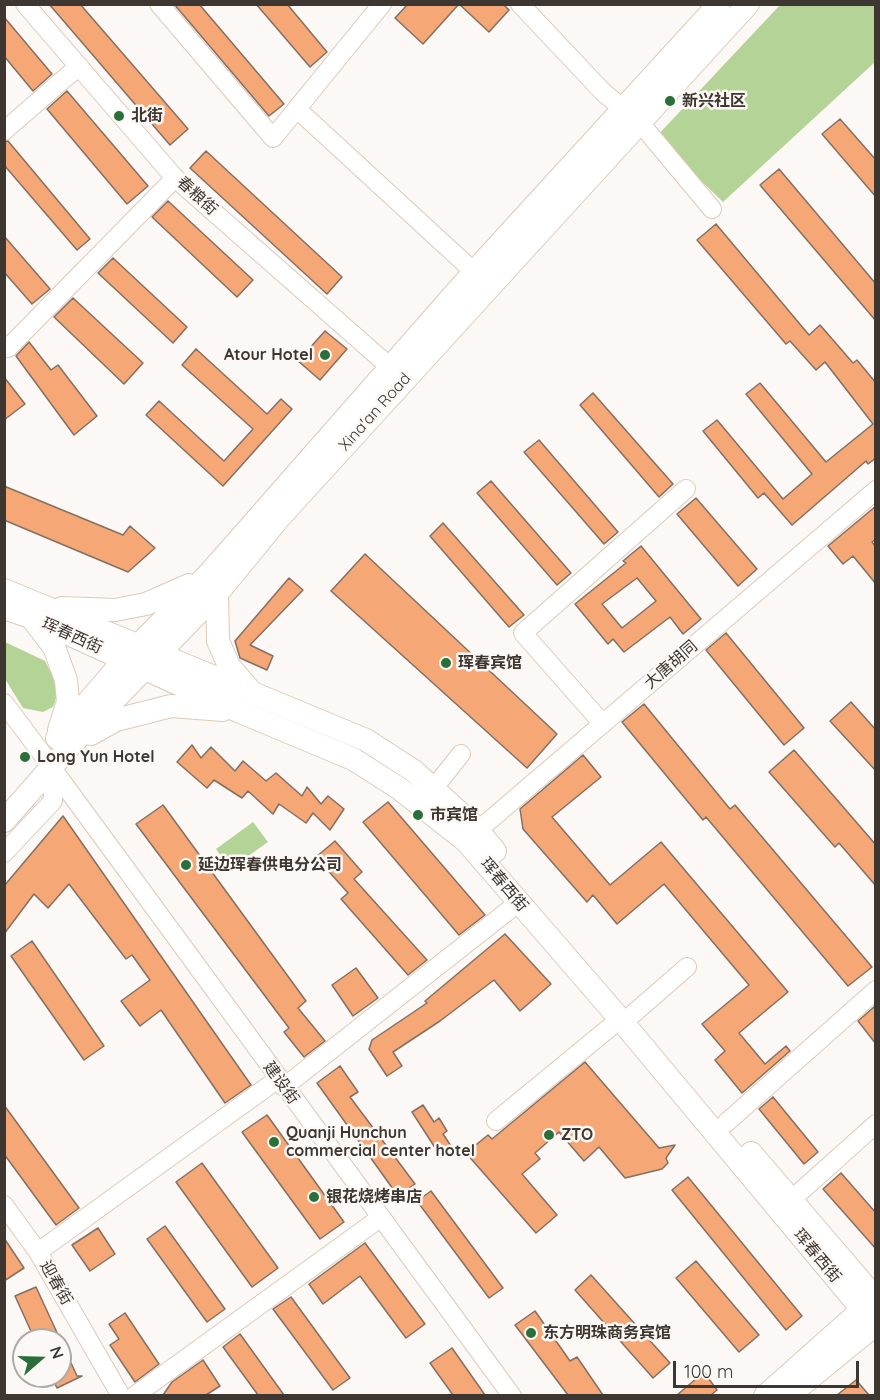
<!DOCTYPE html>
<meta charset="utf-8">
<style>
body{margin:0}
#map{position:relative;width:880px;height:1400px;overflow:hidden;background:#fcf8f5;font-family:Quicksand,sans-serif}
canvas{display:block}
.frame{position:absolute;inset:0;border:6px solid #3e3630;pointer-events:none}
.north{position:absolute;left:12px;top:1328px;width:60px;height:60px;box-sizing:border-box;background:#fcf8f5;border:2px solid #b0aaa6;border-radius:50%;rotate:70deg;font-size:16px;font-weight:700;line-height:24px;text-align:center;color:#3e3630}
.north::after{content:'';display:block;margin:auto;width:21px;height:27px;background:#2a6f3a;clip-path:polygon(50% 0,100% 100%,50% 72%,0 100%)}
.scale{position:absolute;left:673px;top:1361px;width:186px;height:27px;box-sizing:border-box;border:3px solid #3e3630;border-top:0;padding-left:8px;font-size:18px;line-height:21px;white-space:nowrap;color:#3e3630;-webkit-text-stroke:4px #fcf8f5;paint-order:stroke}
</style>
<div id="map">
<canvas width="880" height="1400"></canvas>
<div class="frame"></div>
<div class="north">N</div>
<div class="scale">100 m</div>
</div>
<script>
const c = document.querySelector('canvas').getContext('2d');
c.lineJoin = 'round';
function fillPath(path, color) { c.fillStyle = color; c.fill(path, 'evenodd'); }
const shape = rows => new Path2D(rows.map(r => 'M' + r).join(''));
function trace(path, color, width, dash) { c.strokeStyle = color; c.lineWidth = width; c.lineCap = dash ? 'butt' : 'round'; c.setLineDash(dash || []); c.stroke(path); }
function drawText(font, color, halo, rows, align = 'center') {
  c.font = font + ' Quicksand,"Noto Sans SC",sans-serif'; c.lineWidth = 5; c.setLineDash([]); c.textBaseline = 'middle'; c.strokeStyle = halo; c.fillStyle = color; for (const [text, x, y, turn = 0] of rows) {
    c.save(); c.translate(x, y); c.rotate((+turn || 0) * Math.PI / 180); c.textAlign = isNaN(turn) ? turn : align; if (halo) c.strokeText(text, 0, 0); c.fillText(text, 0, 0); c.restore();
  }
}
fillPath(shape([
 [780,5,875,5,875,62,723,202,656,137],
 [5,642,45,661,59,689,53,707,43,712,23,708,5,679],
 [253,822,268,842,230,869,216,849]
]), '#b4d396');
const building = shape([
 [49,4,80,4,188,129,170,145,49,4],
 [174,4,199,4,284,104,269,116,174,4],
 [256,4,287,4,327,52,310,67,256,4],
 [408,4,459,4,423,44,395,18,408,4],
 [459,4,503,4,509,10,489,32,459,4],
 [4,17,52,74,33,91,4,56,4,17],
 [67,91,148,186,127,204,47,109,67,91],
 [840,119,876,160,876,197,822,134,840,119],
 [8,141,90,239,77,250,4,165,4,142,8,141],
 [206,151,342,277,327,294,190,168,206,151],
 [779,169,876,284,876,321,760,185,779,169],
 [168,201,253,280,237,297,152,217,168,201],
 [716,224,809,335,820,325,853,363,857,360,876,383,876,458,868,464,866,461,792,525,764,493,758,498,703,431,717,420,783,499,812,474,746,394,760,383,826,462,873,424,825,362,816,370,790,341,786,344,697,240,716,224],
 [4,236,50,289,32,304,4,272,4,236],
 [113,258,187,327,173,343,98,273,113,258],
 [73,298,143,363,124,384,54,317,73,298],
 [325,331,347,349,320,380,298,361,325,331],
 [29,342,51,370,58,365,97,416,74,435,16,356,29,342],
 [196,349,267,414,281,399,292,409,223,486,146,415,159,401,224,461,253,429,182,365,196,349],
 [4,377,25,404,4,420,4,377],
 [593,393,673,484,659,497,580,405,593,393],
 [539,440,618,532,604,544,524,452,539,440],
 [491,481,571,573,557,585,477,493,491,481],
 [4,486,123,535,130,526,155,548,128,572,4,520,4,486],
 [696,498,757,569,738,586,677,514,696,498],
 [876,506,876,539,872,542,876,547,876,584,853,556,843,564,828,546,876,506],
 [443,523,524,615,509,627,430,536,443,523],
 [641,546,701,619,683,634,670,617,624,652,613,639,608,644,575,604,626,563,623,561,641,546],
 [637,578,656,601,622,628,602,604,637,578],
 [365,554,557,734,527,768,331,591,365,554],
 [289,578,303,590,250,645,273,656,267,670,240,658,235,641,289,578],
 [726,633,804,728,784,745,706,650,726,633],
 [851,702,876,730,876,771,830,721,851,702],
 [644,704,730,809,735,805,872,967,848,986,706,817,703,820,622,722,644,704],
 [192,745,201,758,211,747,235,771,243,761,266,781,276,773,302,796,307,787,321,804,328,796,344,809,330,830,313,813,306,823,279,804,273,814,248,791,242,798,214,780,207,788,177,762,192,745],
 [794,750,876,845,876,886,839,843,835,847,769,772,794,750],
 [583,755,601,777,552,817,610,885,661,842,788,992,739,1033,765,1064,786,1046,790,1051,742,1093,715,1060,725,1051,702,1024,749,985,664,884,617,924,593,895,587,902,523,829,520,809,583,755],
 [388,802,485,915,459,935,363,822,388,802],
 [163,805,306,1001,298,1008,325,1041,304,1057,284,1032,289,1028,136,824,163,805],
 [63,816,251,1085,225,1103,161,1010,140,1026,121,1001,150,980,132,955,126,959,69,884,48,908,34,894,4,934,4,886,63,816],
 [335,841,362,872,354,879,427,960,408,975,341,899,348,893,316,857,335,841],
 [505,934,551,984,520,1011,494,980,440,1021,393,1052,402,1066,387,1076,369,1049,372,1040,427,1003,425,1001,505,934],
 [32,941,104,1046,84,1060,11,956,32,941],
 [356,968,378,998,353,1016,332,985,356,968],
 [874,1007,876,1010,876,1044,858,1021,874,1007],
 [585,1062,659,1148,675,1145,666,1158,668,1163,662,1169,625,1178,599,1147,584,1161,559,1132,535,1153,540,1159,522,1174,557,1215,536,1233,466,1153,488,1135,492,1139,585,1062],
 [340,1066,358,1092,350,1097,415,1184,398,1196,317,1083,340,1066],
 [773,1097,818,1152,804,1164,759,1109,773,1097],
 [4,1105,79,1208,56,1225,4,1154,4,1105],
 [423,1105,434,1122,439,1118,447,1131,443,1134,453,1149,441,1157,412,1112,423,1105],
 [267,1115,344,1222,320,1239,242,1132,267,1115],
 [202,1163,278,1268,252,1287,176,1182,202,1163],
 [841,1173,876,1213,876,1249,823,1189,841,1173],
 [688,1177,802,1316,786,1330,672,1190,688,1177],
 [431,1191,503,1288,489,1298,417,1201,431,1191],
 [165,1226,225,1309,207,1322,147,1239,165,1226],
 [98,1228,115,1254,90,1271,72,1245,98,1228],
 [4,1238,24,1268,4,1281,4,1238],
 [365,1243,425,1324,406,1338,360,1276,323,1304,309,1284,365,1243],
 [696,1261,759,1335,739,1352,676,1278,696,1261],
 [591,1275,670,1363,653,1378,575,1290,591,1275],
 [36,1287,77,1376,82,1376,57,1388,51,1376,60,1376,60,1340,35,1340,15,1296,36,1287],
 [291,1297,350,1378,333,1390,273,1309,291,1297],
 [535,1311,570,1361,577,1357,603,1395,568,1395,515,1325,535,1311],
 [125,1313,159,1364,135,1382,110,1345,119,1339,109,1324,125,1313],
 [240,1334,284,1395,258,1395,223,1347,240,1334],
 [452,1348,485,1395,453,1395,430,1363,452,1348],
 [203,1360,220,1386,206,1395,163,1395,172,1382,203,1360],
 [704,1372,717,1390,711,1395,677,1395,704,1372],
 [856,1380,869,1395,837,1395,856,1380]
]);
fillPath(building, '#f5a775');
trace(building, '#846f63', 1.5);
const minor = shape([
 [25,4,175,178,390,367],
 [159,4,273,138,382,4],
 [520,4,603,92,641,124,712,209],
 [297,109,484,281],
 [4,131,79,66],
 [8,348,175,178],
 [4,703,43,755],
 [603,724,523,633,686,489],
 [52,768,512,1396],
 [433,789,461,754],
 [469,838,876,490],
 [4,853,53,801,52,768],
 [633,1014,687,967],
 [284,1087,518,903],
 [496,1121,620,1019],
 [726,1123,876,990],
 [791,1200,876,1124],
 [4,1205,38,1252,121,1396],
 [38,1252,278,1079],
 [134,1396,380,1218]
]);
const major = shape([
 [4,590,366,740,414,771,473,825,495,851],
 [217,593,218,641,229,666,248,688],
 [4,608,31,617,238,711,353,759,400,789,466,841,620,1019,876,1326],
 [62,608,115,610,146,604,189,585],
 [34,621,54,647,66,680,68,701,59,730],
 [91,734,116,720,171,706,223,710],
 [57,738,125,659,207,576,474,272,719,4],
 [4,821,71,745,221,589,279,518,748,4],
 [751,1153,876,1299],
 [765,1396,872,1301],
 [788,1396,876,1324]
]);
trace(minor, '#dccab9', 20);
trace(major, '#dccab9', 24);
trace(minor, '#fff', 18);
trace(major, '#fff', 22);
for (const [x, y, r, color] of [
 [670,101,6,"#2a6f3a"],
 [119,116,6,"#2a6f3a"],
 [325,355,6,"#2a6f3a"],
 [446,663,6,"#2a6f3a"],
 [25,757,6,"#2a6f3a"],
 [418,815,6,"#2a6f3a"],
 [186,865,6,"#2a6f3a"],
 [549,1135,6,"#2a6f3a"],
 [274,1142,6,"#2a6f3a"],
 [314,1197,6,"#2a6f3a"],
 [531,1333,6,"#2a6f3a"]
]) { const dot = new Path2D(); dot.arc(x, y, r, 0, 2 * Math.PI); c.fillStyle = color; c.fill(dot); trace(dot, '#fcf8f5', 2); }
drawText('bold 16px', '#3e3630', '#fcf8f5', [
 ["新兴社区",682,101],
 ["北街",131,116],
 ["Atour Hotel",313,355,"right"],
 ["珲春宾馆",458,663],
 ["Long Yun Hotel",37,757],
 ["市宾馆",430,815],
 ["延边珲春供电分公司",198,865],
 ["Quanji Hunchun",286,1133],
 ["commercial center hotel",286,1151],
 ["ZTO",561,1135],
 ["银花烧烤串店",326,1197],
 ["东方明珠商务宾馆",543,1333]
], 'left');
drawText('16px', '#3e3630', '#fcf8f5', [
 ["春粮街",197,196,42],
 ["Xina'an Road",375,412,-48],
 ["珲春西街",72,636,24],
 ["大唐胡同",671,665,-41],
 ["珲春西街",504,885,50],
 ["建设街",281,1083,54],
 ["珲春西街",817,1256,50],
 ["迎春街",56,1283,60]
]);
</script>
